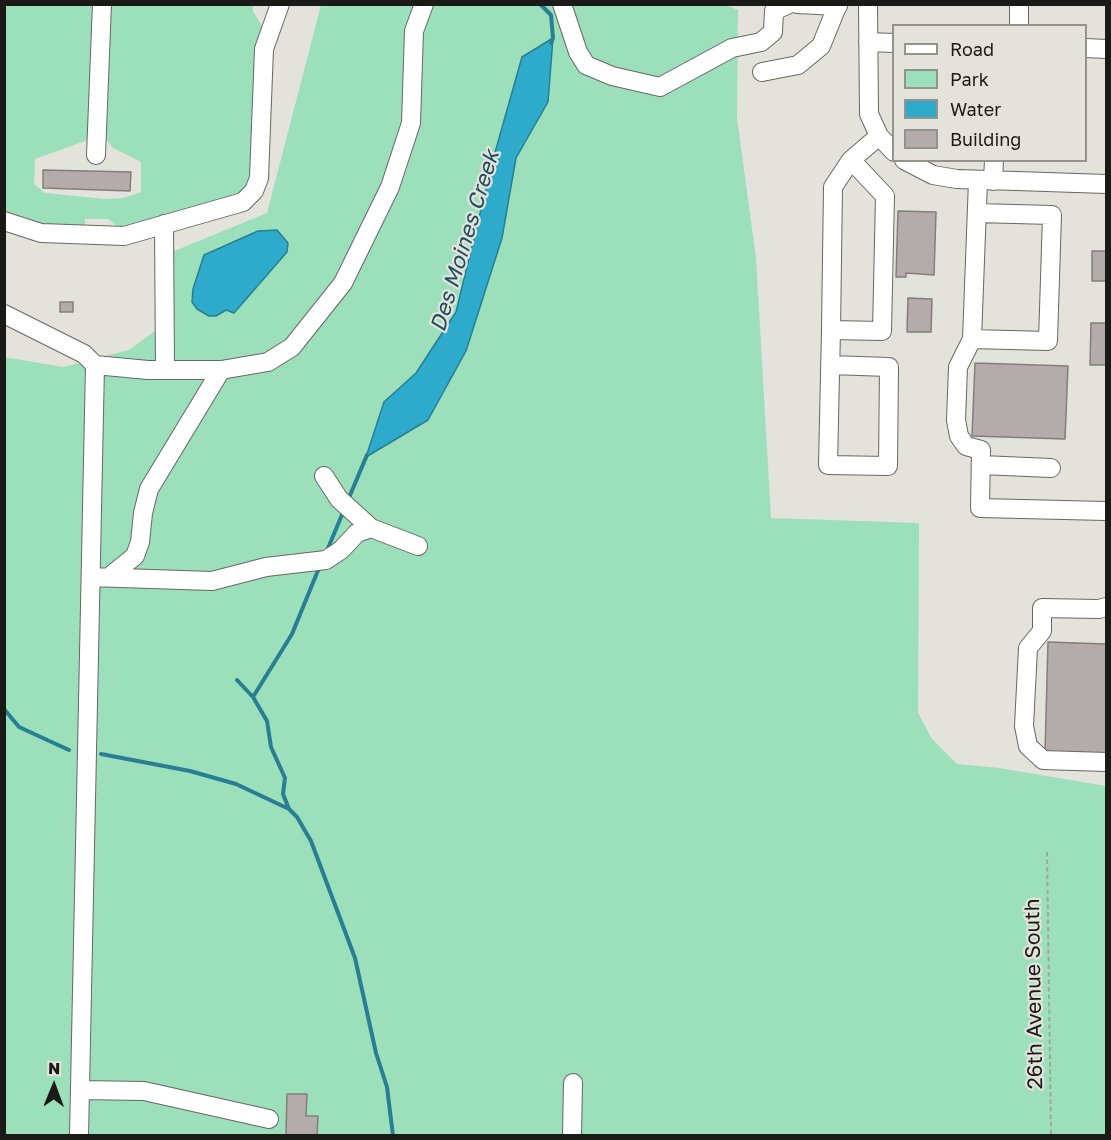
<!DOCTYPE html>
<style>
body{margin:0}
#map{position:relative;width:1111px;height:1140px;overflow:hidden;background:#e3e2db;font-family:"Golos Text",sans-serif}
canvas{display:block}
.frame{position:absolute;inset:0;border:6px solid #1a1a17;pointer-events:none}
.legend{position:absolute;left:892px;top:24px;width:195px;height:138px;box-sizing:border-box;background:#e3e2db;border:2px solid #93928d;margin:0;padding:8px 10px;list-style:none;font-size:18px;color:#1a1a17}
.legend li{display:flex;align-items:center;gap:12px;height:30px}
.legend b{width:30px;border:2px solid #93928d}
.north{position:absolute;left:24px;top:1056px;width:60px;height:60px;-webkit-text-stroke:4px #e3e2db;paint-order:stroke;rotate:1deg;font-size:16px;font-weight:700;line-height:24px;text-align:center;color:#1a1a17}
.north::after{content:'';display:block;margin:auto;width:21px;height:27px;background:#1a1a17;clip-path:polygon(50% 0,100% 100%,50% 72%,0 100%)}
</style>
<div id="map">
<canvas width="1111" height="1140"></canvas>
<div class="frame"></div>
<ul class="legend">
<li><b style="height:8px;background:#fff"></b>Road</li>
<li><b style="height:16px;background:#9cdfbb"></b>Park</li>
<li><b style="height:16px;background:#2eaaca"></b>Water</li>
<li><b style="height:16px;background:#b4acab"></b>Building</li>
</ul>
<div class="north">N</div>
</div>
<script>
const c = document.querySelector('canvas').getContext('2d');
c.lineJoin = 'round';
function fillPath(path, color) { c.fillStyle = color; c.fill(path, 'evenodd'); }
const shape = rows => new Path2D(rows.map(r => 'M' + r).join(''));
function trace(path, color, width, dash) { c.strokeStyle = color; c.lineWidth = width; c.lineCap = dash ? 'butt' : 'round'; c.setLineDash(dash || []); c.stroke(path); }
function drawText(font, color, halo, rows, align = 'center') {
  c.font = font + ' "Golos Text",sans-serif'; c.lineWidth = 4.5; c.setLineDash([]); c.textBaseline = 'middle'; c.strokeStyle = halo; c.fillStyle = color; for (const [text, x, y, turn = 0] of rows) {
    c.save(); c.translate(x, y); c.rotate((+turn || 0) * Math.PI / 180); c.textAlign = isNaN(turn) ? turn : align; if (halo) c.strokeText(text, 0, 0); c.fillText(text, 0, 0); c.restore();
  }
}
fillPath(shape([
 [118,4,253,5,253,11,263,28,253,181,247,192,121,230,108,219,85,219,85,226,45,228,5,214,5,5,96,5,88,140,35,159,34,184,45,193,105,199,123,198,141,192,141,162,113,148,103,134,107,8],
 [724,4,738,10,737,118,756,258,771,518,919,523,918,713,932,739,957,764,999,768,1106,786,1106,1135,5,1135,4,357,63,367,129,350,159,328,172,252,267,213,321,5]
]), '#9cdfbb');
const water = shape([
 [553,38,548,102,516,158,502,238,466,351,428,420,366,457,384,402,416,373,456,312,494,156,522,57,553,38],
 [277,230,288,243,287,252,234,313,226,310,216,316,209,316,197,309,192,302,193,289,204,255,258,231,277,230]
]);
fillPath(water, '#2eaaca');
trace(water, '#287f94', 1.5);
trace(shape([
 [540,4,551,15,553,38,551,43],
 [348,500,367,455],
 [326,553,344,510],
 [237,680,253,697,267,721,271,747,285,778,283,794,289,809,297,817,311,841,355,958,376,1053,387,1087,393,1136],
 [253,697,292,634,319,568],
 [4,709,19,727,69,750],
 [101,754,190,771,236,784,289,809]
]), '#287f94', 4);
const building = shape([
 [43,170,131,172,130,191,43,188,43,170],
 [898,211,936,212,934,275,906,273,906,277,896,277,898,211],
 [1092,251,1106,251,1106,281,1092,281,1092,251],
 [908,298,932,299,931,332,907,332,908,298],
 [60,302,73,302,73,312,60,312,60,302],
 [1091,323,1106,323,1106,365,1090,365,1091,323],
 [975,363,1068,366,1065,439,972,436,975,363],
 [1048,642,1106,644,1106,753,1045,752,1048,642],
 [287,1094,307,1094,306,1116,318,1116,317,1136,286,1136,287,1094]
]);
fillPath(building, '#b4acab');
trace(building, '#857d7d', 1.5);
const minor = shape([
 [562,4,578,52,586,65,612,76,660,87,732,48,761,42,773,32,774,11,789,4],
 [797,4,838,6],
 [868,4,869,114,879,136,894,152],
 [1019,26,1019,4],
 [868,42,894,43],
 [1086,48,1106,49],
 [762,72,798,65,821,46,838,4],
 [96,155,102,4],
 [851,160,885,196,882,331,831,330,833,187,851,160,879,136],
 [904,160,933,175,957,179,1106,184],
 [978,181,972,339,958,367,956,420,959,436,966,446,981,450,980,508,1106,511],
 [993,181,994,160],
 [4,221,41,233,124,236,243,202,254,191,259,178,264,49,280,4],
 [164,224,165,370],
 [4,314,84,354,95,365,148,370,221,370,268,362,292,347,343,283,390,187,411,123,414,31,424,4],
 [972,339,1048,341,1052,215,977,213],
 [830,365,889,367,888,466,828,465,831,330],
 [981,465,1051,468],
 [324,476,339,499,371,528],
 [91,577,212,581,266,567,326,560,341,550,357,533,371,528,418,546],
 [109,577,135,556,140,542,143,513,149,489,221,370],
 [1106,607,1099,609,1042,608,1042,631,1028,648,1024,726,1028,746,1043,760,1106,762],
 [80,1090,144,1091,269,1119],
 [79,1136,95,365],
 [572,1136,573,1083]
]);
trace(minor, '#686761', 20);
trace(shape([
 [1047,852,1051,1136]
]), '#a4a39d', 2, [4.5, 3]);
trace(minor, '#fff', 18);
drawText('21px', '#1a1a17', '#e3e2db', [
 ["26th Avenue South",1034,994,-91]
]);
drawText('italic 22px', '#1e4f5d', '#e3e2db', [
 ["Des Moines Creek",465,241,-73]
]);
</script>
